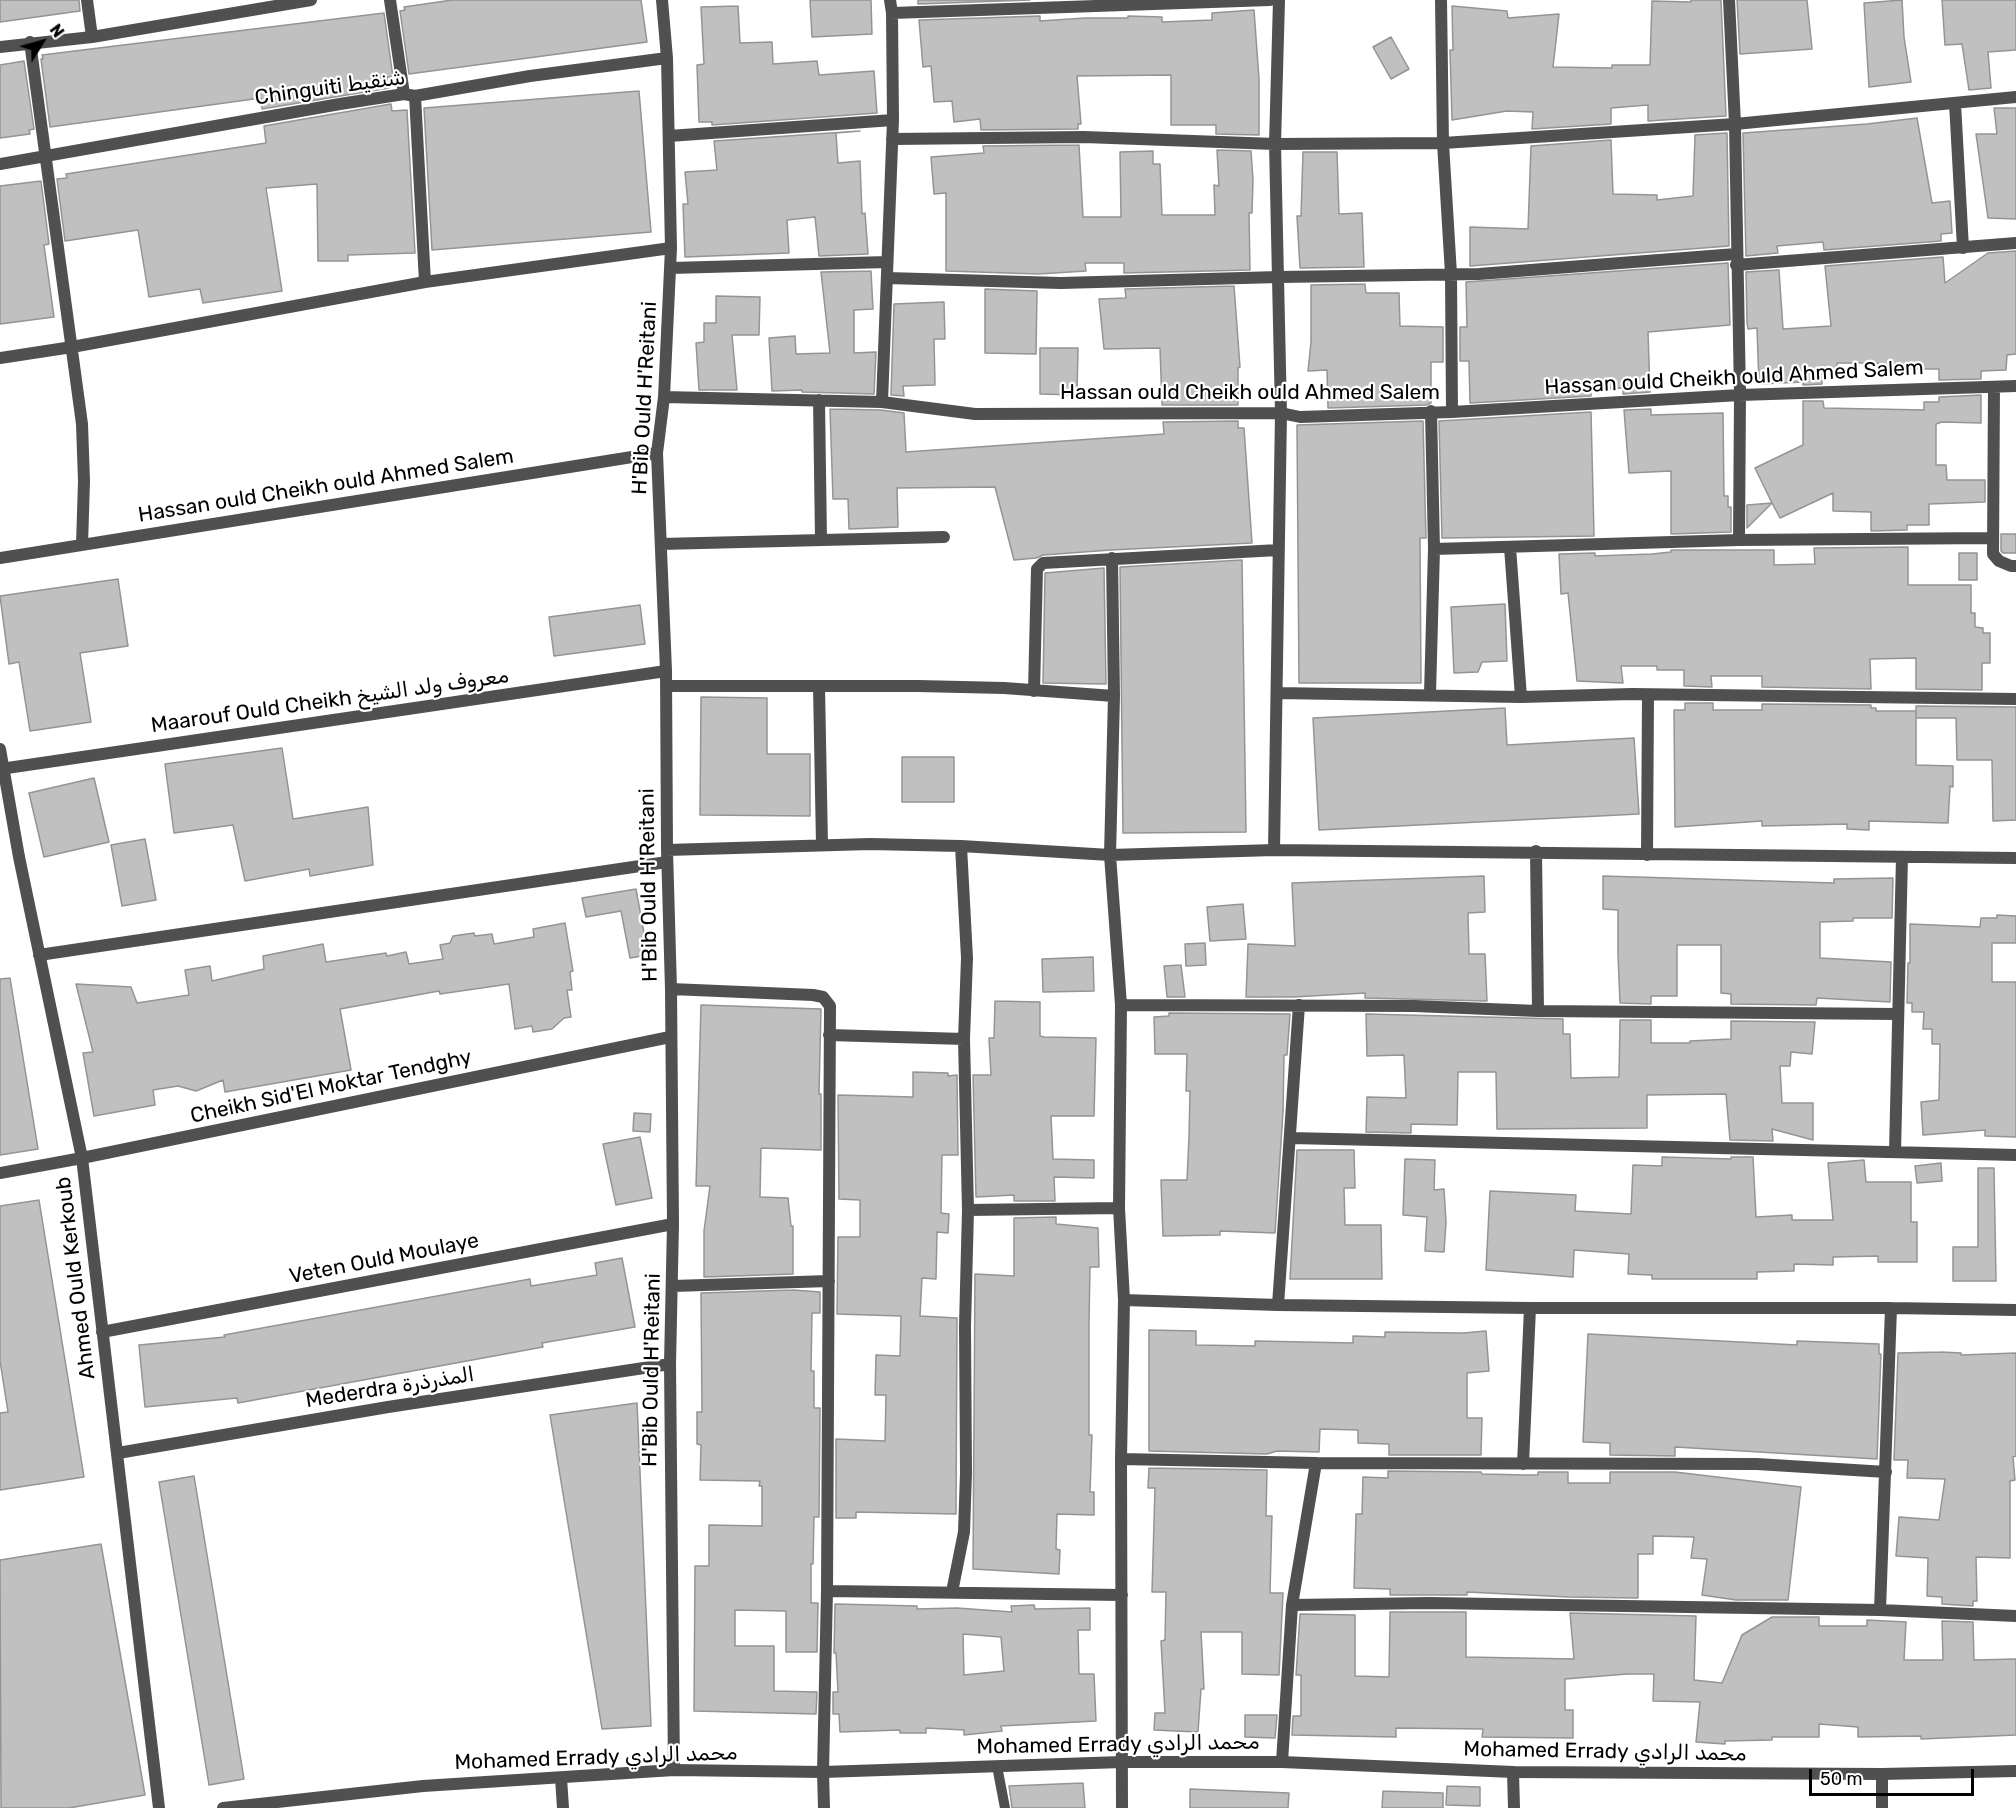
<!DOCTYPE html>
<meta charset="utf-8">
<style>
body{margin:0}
#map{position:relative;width:2016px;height:1808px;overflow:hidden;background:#fff;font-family:Rubik,sans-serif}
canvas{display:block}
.north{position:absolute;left:12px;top:12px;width:60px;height:60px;-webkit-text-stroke:4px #fff;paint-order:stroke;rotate:53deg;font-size:16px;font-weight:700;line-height:24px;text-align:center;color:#000}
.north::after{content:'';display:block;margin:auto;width:21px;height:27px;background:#000;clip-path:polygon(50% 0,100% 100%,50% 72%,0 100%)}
.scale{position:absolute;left:1809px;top:1769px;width:165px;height:27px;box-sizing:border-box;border:3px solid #000;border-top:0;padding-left:8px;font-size:18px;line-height:21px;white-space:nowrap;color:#000;-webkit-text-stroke:4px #fff;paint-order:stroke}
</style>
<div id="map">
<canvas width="2016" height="1808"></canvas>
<div class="north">N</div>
<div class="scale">50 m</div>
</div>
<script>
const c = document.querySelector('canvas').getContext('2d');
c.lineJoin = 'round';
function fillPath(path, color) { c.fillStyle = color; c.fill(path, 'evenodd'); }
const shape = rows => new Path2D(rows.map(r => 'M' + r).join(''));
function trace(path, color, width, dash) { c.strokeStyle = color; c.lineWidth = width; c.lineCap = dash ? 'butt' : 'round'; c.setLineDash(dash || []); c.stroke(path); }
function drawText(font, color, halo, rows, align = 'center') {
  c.font = font + ' Rubik,"Noto Naskh Arabic",sans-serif'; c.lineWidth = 4.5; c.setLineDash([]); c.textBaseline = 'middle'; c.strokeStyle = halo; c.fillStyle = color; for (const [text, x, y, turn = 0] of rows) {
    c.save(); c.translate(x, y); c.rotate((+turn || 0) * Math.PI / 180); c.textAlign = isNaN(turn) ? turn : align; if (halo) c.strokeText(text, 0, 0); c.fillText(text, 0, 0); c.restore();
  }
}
const building = shape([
 [0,0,79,0,80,11,0,22,0,0],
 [452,0,641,0,647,42,409,74,400,11,405,10,404,7,452,0],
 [810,0,871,0,872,34,812,37,810,0],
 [918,0,1030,0,918,4,918,0],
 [1691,0,1721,0,1726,116,1648,121,1648,105,1611,108,1611,124,1532,129,1533,112,1507,111,1452,120,1450,50,1453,50,1452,6,1507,11,1508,18,1559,14,1553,67,1612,68,1612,65,1650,65,1652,1,1691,2,1691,0],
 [1737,0,1807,0,1812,49,1740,54,1737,0],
 [1902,0,1904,37,1911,82,1869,87,1864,3,1902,0],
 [1942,0,2016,0,2016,50,1988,52,1991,88,1969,90,1962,44,1945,45,1942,0],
 [738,6,740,43,772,42,773,64,817,61,819,75,874,71,877,113,712,125,712,122,699,122,697,65,704,64,701,7,738,6],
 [1254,10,1259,79,1259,135,1216,134,1216,125,1171,125,1171,75,1077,76,1081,124,1078,124,1078,129,981,130,980,119,954,122,952,101,934,102,931,66,923,67,919,20,1040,16,1040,21,1085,18,1128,18,1128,16,1162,17,1162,22,1212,20,1212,13,1254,10],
 [384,13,393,77,387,77,389,88,262,109,261,98,50,127,41,59,43,59,42,55,384,13],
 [1391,37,1409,69,1391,79,1373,47,1391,37],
 [24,61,34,129,29,130,30,134,0,138,0,65,24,61],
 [639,91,651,232,432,250,424,108,639,91],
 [391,104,392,111,407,110,415,253,348,255,348,261,318,261,317,184,266,188,282,291,203,303,200,289,149,297,138,230,65,241,57,179,67,178,66,174,266,143,264,126,391,104],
 [1994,108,2016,108,2016,219,1988,218,1976,134,1997,134,1994,108],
 [1917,118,1932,203,1950,201,1952,233,1941,234,1941,241,1824,250,1823,242,1777,246,1778,253,1746,256,1743,133,1867,124,1917,118],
 [860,131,836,133,838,163,860,161,862,214,865,213,868,254,819,256,815,217,787,220,789,253,685,257,683,204,688,204,685,172,717,170,714,141,860,131],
 [1727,133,1729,246,1470,266,1470,227,1528,229,1531,146,1611,140,1613,194,1657,195,1657,200,1693,196,1695,135,1727,133],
 [1079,145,1083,217,1121,217,1120,152,1153,151,1153,164,1160,164,1162,215,1215,215,1214,185,1219,186,1217,150,1251,151,1253,180,1252,213,1249,213,1250,270,1124,273,1124,263,1085,263,1086,271,1038,274,946,271,946,193,934,194,931,157,984,153,983,146,1079,145],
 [1303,152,1337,152,1339,214,1362,213,1364,267,1300,268,1297,216,1301,216,1303,152],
 [41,181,49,244,44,245,54,317,0,324,0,186,41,181],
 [2016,251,2016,354,2007,355,2006,370,1981,371,1981,379,1939,380,1939,369,1901,369,1901,367,1878,367,1878,363,1837,363,1837,371,1822,371,1822,384,1803,385,1803,382,1759,384,1757,328,1748,329,1747,323,1746,272,1779,270,1783,329,1831,326,1825,266,1943,257,1945,283,1988,253,2016,251],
 [1728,263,1730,325,1648,332,1650,392,1623,394,1623,388,1591,389,1591,396,1470,403,1469,361,1460,361,1460,327,1467,327,1466,282,1728,263],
 [871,271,873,309,854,310,854,353,876,352,874,394,802,392,802,390,772,391,769,338,795,336,796,354,830,353,821,272,871,271],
 [1365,284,1366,293,1399,293,1400,326,1443,327,1443,362,1431,362,1431,403,1426,405,1328,408,1327,370,1308,371,1311,342,1311,285,1365,284],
 [1234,286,1240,367,1238,368,1238,405,1162,405,1160,348,1104,349,1099,299,1126,298,1125,289,1234,286],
 [985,289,1037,291,1036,354,985,353,985,289],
 [716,296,760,297,759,335,732,335,737,390,699,390,696,343,704,342,704,323,716,323,716,296],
 [944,302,945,339,934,339,935,385,903,386,904,396,891,395,894,304,944,302],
 [1040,348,1078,348,1077,395,1040,394,1040,348],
 [1981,395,1981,423,1942,422,1936,424,1936,465,1946,465,1947,480,1985,480,1985,502,1929,504,1929,525,1907,525,1907,530,1871,531,1871,512,1833,511,1833,493,1780,518,1772,503,1747,528,1747,505,1772,503,1755,468,1803,445,1803,401,1823,401,1824,408,1924,410,1924,402,1939,402,1939,397,1981,395],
 [830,409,881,410,904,413,906,452,1164,434,1163,422,1238,421,1238,428,1244,428,1252,543,1111,550,1043,555,1036,558,1014,560,995,487,897,488,898,527,849,529,848,499,833,499,830,409],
 [1651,409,1651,415,1723,413,1724,496,1728,496,1728,507,1731,507,1731,532,1671,534,1671,471,1629,473,1624,410,1651,409],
 [1591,412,1594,536,1442,538,1439,421,1591,412],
 [1423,421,1426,538,1420,538,1421,683,1299,683,1297,425,1423,421],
 [2001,534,2016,534,2016,553,2003,553,2001,551,2001,534],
 [1908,547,1908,585,1971,585,1971,613,1975,613,1975,627,1983,628,1983,633,1990,633,1990,663,1982,663,1982,690,1916,689,1916,658,1870,659,1871,689,1762,687,1762,676,1711,676,1712,687,1684,686,1684,670,1657,670,1657,666,1621,666,1623,683,1577,681,1568,593,1561,594,1559,554,1595,553,1595,556,1652,554,1671,552,1671,550,1774,550,1774,565,1815,564,1814,548,1908,547],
 [1959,553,1977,553,1977,580,1959,580,1959,553],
 [1242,560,1246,832,1123,833,1120,567,1242,560],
 [1104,568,1106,684,1043,683,1045,573,1104,568],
 [118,579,128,646,80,653,91,722,30,731,19,662,9,664,0,596,118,579],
 [1505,604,1507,661,1482,662,1478,672,1454,673,1451,607,1505,604],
 [640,605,645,644,554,656,549,617,640,605],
 [701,697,767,698,767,754,810,754,810,816,700,815,701,697],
 [1685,703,1713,703,1713,710,1762,710,1762,704,1871,705,1871,708,1876,708,1876,711,1916,711,1916,765,1953,766,1953,787,1950,786,1948,823,1869,821,1869,830,1847,829,1847,824,1762,826,1762,821,1675,827,1674,710,1685,710,1685,703],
 [1916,706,2016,707,2016,820,1993,821,1992,760,1957,760,1956,718,1916,718,1916,706],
 [1505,708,1507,745,1634,738,1639,814,1319,830,1313,718,1505,708],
 [282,748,293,819,368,807,373,865,310,876,309,869,245,881,233,825,174,833,165,764,282,748],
 [902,757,954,757,954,802,902,802,902,757],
 [94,778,109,842,44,857,29,793,94,778],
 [145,839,156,900,122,906,111,845,145,839],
 [1484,876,1485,912,1468,913,1469,954,1485,954,1487,1001,1365,998,1365,993,1293,997,1246,997,1248,944,1295,946,1292,883,1484,876],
 [1603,876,1834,883,1834,879,1893,878,1892,918,1853,918,1853,921,1820,922,1820,958,1891,962,1890,1002,1817,998,1816,1005,1731,1004,1731,994,1721,993,1721,945,1677,945,1677,996,1651,996,1651,1004,1620,1003,1618,954,1618,910,1603,909,1603,876],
 [636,889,648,955,630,958,621,911,586,917,582,898,636,889],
 [1243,904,1246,939,1210,941,1207,907,1243,904],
 [1997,915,2016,916,2016,943,1992,943,1992,982,2016,982,2016,1137,1985,1136,1985,1130,1923,1135,1921,1102,1939,1100,1940,1044,1932,1044,1932,1029,1923,1029,1924,1012,1912,1012,1912,1003,1907,1003,1908,963,1910,963,1910,924,1980,927,1981,918,1997,918,1997,915],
 [565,923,573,971,570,972,572,990,567,990,571,1017,564,1018,552,1029,533,1032,532,1026,515,1029,509,984,440,994,439,991,340,1009,351,1070,225,1092,223,1080,196,1091,178,1086,153,1090,155,1105,94,1116,83,1053,93,1052,76,984,131,987,137,1003,189,995,185,970,210,966,212,981,264,969,263,956,323,944,326,962,386,953,387,956,406,952,409,964,443,959,440,945,450,943,453,936,474,933,475,936,492,934,494,944,534,937,533,929,565,923],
 [1205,943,1206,965,1186,966,1185,944,1205,943],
 [1093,957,1094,991,1043,992,1042,959,1093,957],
 [1181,965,1185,997,1167,997,1164,966,1181,965],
 [10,978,38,1149,0,1155,0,979,10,978],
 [995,1001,1040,1002,1040,1036,1044,1037,1096,1038,1094,1116,1051,1116,1053,1159,1094,1160,1094,1178,1054,1177,1055,1201,1014,1201,1014,1195,976,1197,973,1075,991,1075,989,1038,994,1038,995,1001],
 [701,1005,821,1009,819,1094,821,1094,821,1150,761,1148,760,1197,788,1198,791,1226,793,1226,793,1274,704,1277,704,1231,710,1186,696,1186,701,1005],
 [1169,1013,1290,1014,1287,1055,1284,1055,1283,1112,1275,1233,1220,1231,1220,1235,1163,1236,1161,1180,1187,1180,1189,1137,1190,1091,1186,1091,1187,1054,1155,1054,1154,1017,1169,1016,1169,1013],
 [1366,1014,1563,1019,1563,1034,1570,1034,1571,1078,1619,1077,1620,1020,1651,1020,1651,1043,1690,1043,1690,1041,1731,1039,1731,1021,1815,1022,1812,1054,1791,1052,1790,1066,1780,1066,1782,1103,1813,1103,1813,1140,1772,1129,1773,1141,1730,1140,1726,1094,1647,1095,1647,1128,1497,1129,1496,1072,1458,1072,1457,1125,1411,1124,1411,1133,1366,1132,1367,1097,1406,1098,1404,1055,1367,1056,1366,1014],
 [913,1072,948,1073,948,1076,957,1075,958,1155,942,1155,941,1213,949,1214,948,1233,937,1232,936,1279,922,1278,920,1316,957,1318,956,1514,856,1512,856,1518,836,1518,836,1439,885,1441,886,1395,875,1395,876,1355,900,1356,901,1316,837,1314,838,1237,860,1237,860,1200,839,1199,838,1095,913,1097,913,1072],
 [634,1113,651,1114,650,1132,633,1131,634,1113],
 [640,1137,652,1198,616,1205,603,1144,640,1137],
 [1297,1150,1354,1150,1355,1188,1344,1188,1345,1225,1381,1225,1382,1279,1290,1279,1297,1150],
 [1662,1157,1731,1159,1731,1157,1753,1157,1756,1217,1792,1215,1792,1220,1833,1220,1828,1163,1864,1160,1866,1182,1911,1182,1911,1222,1917,1222,1917,1262,1878,1262,1878,1256,1833,1257,1833,1265,1794,1264,1794,1271,1757,1272,1757,1279,1652,1279,1652,1275,1628,1274,1629,1254,1574,1250,1573,1277,1486,1270,1490,1191,1576,1195,1575,1211,1631,1214,1633,1165,1662,1166,1662,1157],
 [1405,1159,1435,1160,1434,1190,1444,1189,1446,1222,1444,1252,1425,1251,1427,1217,1403,1215,1405,1159],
 [1941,1163,1942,1181,1917,1183,1915,1166,1941,1163],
 [1978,1168,1994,1168,1996,1281,1953,1281,1953,1247,1978,1247,1978,1168],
 [39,1200,84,1477,0,1490,0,1413,8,1412,0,1361,0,1206,39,1200],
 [1056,1217,1056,1224,1098,1228,1099,1267,1090,1267,1089,1323,1089,1435,1092,1435,1090,1492,1094,1492,1094,1515,1057,1514,1056,1549,1060,1550,1059,1574,973,1569,975,1274,1014,1276,1014,1218,1056,1217],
 [622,1258,635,1327,542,1343,543,1347,238,1403,237,1398,145,1407,139,1345,225,1337,224,1335,530,1279,531,1286,597,1275,595,1263,622,1258],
 [793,1290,820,1292,820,1313,812,1313,811,1371,814,1371,814,1408,820,1408,819,1517,814,1517,813,1564,811,1564,811,1603,818,1603,817,1652,786,1652,786,1611,735,1610,735,1646,774,1646,774,1691,817,1692,816,1714,694,1711,695,1566,709,1566,709,1525,762,1526,762,1486,759,1486,760,1481,700,1480,701,1445,697,1444,697,1412,702,1412,701,1293,793,1290],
 [1149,1330,1196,1331,1196,1345,1255,1346,1255,1341,1353,1343,1353,1336,1385,1337,1385,1332,1463,1333,1486,1331,1489,1371,1467,1373,1467,1418,1482,1418,1481,1455,1389,1455,1389,1444,1358,1443,1358,1430,1320,1429,1319,1452,1277,1451,1267,1454,1149,1451,1149,1330],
 [1588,1334,1797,1345,1797,1341,1879,1344,1879,1354,1881,1354,1877,1459,1675,1447,1675,1456,1610,1455,1610,1443,1583,1442,1588,1334],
 [1941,1352,1961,1353,1961,1355,2016,1353,2016,1456,2013,1457,2015,1480,2010,1481,2010,1558,1976,1557,1977,1601,1973,1601,1973,1606,1942,1604,1942,1597,1927,1596,1928,1558,1896,1556,1899,1517,1939,1520,1945,1479,1907,1478,1908,1460,1894,1460,1898,1353,1941,1352],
 [637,1403,651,1726,602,1729,550,1415,637,1403],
 [1149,1468,1267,1470,1266,1516,1272,1516,1270,1593,1283,1593,1279,1675,1242,1674,1242,1632,1201,1632,1204,1689,1201,1689,1198,1732,1154,1730,1155,1713,1165,1713,1161,1641,1165,1640,1166,1592,1152,1592,1155,1488,1148,1488,1149,1468],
 [1388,1471,1481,1472,1482,1474,1525,1475,1538,1475,1538,1472,1568,1472,1568,1483,1610,1483,1610,1472,1675,1472,1801,1487,1788,1600,1736,1600,1702,1595,1707,1559,1691,1558,1694,1537,1653,1536,1653,1554,1638,1554,1638,1598,1568,1597,1467,1592,1467,1595,1390,1595,1390,1589,1354,1588,1356,1514,1362,1514,1363,1477,1388,1478,1388,1471],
 [194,1476,244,1779,209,1785,159,1482,194,1476],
 [101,1544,145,1795,69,1808,1,1808,0,1560,101,1544],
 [835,1604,917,1606,917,1609,957,1608,1012,1612,1011,1606,1034,1605,1035,1609,1090,1608,1090,1630,1078,1630,1079,1674,1094,1674,1096,1721,1001,1726,1002,1731,964,1735,964,1730,926,1728,926,1733,900,1733,900,1730,840,1732,839,1714,833,1714,833,1692,838,1692,836,1653,834,1653,835,1604],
 [963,1634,1001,1637,1004,1671,964,1675,963,1634],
 [1390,1612,1466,1612,1466,1657,1574,1659,1570,1613,1696,1616,1694,1680,1722,1683,1742,1635,1772,1617,1819,1617,1819,1626,1867,1626,1867,1620,1906,1622,1904,1660,1943,1660,1942,1621,1973,1622,1974,1660,2016,1659,2016,1735,1921,1739,1921,1736,1858,1737,1858,1727,1819,1724,1819,1737,1772,1737,1772,1740,1725,1741,1725,1744,1696,1742,1700,1702,1653,1701,1654,1674,1627,1674,1565,1679,1565,1710,1573,1710,1573,1738,1482,1737,1483,1729,1396,1728,1396,1737,1292,1735,1293,1716,1301,1716,1301,1675,1296,1675,1300,1614,1355,1615,1355,1676,1389,1677,1390,1612],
 [1245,1715,1277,1715,1275,1738,1245,1737,1245,1715],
 [1083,1783,1085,1808,1012,1808,1009,1786,1083,1783],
 [1447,1786,1480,1787,1480,1806,1446,1805,1447,1786],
 [1190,1789,1289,1793,1288,1808,1190,1808,1190,1789],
 [1383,1791,1443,1793,1443,1808,1382,1808,1383,1791]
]);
fillPath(building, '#c0c0c0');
trace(building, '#949494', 1.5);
trace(shape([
 [997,1766,1005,1808]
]), '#505050', 10);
trace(shape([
 [87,0,92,37],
 [390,0,404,94],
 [662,0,667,58,671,248,664,397,657,453,666,671,667,850,671,989,673,1224,670,1364,674,1770],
 [890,0,892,13,1270,0],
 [1441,0,1443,143,1451,274,1452,412],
 [1729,0,1735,124,1740,395,1739,540],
 [30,42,82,424,84,481,82,545],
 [0,47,92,37,311,0],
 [415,96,425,282],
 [1955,103,1963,248],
 [669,136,893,120],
 [892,139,1084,137,1275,144,1443,143,1735,124,2016,97],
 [0,164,340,104,404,94,415,96,530,76,667,58],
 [1736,265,2016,243],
 [671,268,887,262],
 [887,278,1061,283,1279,277,1479,274,1736,254],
 [0,358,72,347,425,282,671,248],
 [1994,387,1993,554,1999,561,2011,566,2016,566],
 [664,397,882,402,975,414,1281,413,1300,417,1452,412,1740,395,2016,386],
 [819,400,821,540],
 [882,402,893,120,892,13],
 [661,544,944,537],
 [1510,547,1521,697],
 [1434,549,1739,540,1992,538],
 [0,558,657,453],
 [1112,558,1114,696,1110,855,1121,1005,1119,1208,1124,1300,1121,1459,1122,1808],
 [666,686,918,686,1004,688,1114,696],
 [819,686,822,845],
 [1034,691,1037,569,1043,563,1278,550],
 [1277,693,1521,697,1632,694,2016,699],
 [1430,694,1434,549,1431,411],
 [0,749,19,857,82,1158,159,1808],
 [667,850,870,844,961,846,1110,855,1274,850,2016,858],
 [1274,850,1281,413,1275,144,1279,0],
 [1536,851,1538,1011],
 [1647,855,1648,695],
 [39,955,667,862],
 [671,989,813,995,823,997,830,1006,827,1591,823,1772,824,1808],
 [1121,1005,1414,1006,1538,1011,1898,1014],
 [829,1035,964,1039],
 [1291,1138,2016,1155],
 [1895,1152,1902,857],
 [0,1173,82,1158,670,1037],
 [968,1210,1119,1208],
 [673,1286,829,1281],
 [1124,1300,1278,1305,1530,1308,1891,1308,2016,1310],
 [1278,1305,1299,1005],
 [102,1332,673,1224],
 [118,1453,388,1407,670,1364],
 [1121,1459,1316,1463,1757,1464,1886,1472],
 [1523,1464,1530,1308],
 [827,1591,1122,1595],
 [952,1592,964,1532,966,1473,965,1326,968,1210,964,1039,967,958,961,846],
 [1292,1605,1430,1603,1880,1610,2016,1616],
 [1880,1610,1891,1308],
 [1282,1762,1292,1605,1316,1463],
 [1513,1772,1514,1808],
 [1882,1774,1882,1808],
 [561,1778,563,1808]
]), '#505050', 12);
trace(shape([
 [0,769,666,671],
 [223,1808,423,1786,674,1770,823,1772,1122,1762,1282,1762,1513,1772,1882,1774,2016,1771]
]), '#505050', 12);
drawText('21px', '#000', '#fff', [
 ["Chinguiti شنقيط",330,88,-8],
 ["Hassan ould Cheikh ould Ahmed Salem",1734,378,-3],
 ["Hassan ould Cheikh ould Ahmed Salem",1250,393],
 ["H'Bib Ould H'Reitani",645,398,-87],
 ["Hassan ould Cheikh ould Ahmed Salem",326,486,-9],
 ["Maarouf Ould Cheikh معروف ولد الشيخ",330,701,-8],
 ["H'Bib Ould H'Reitani",649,885,-91],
 ["Cheikh Sid'El Moktar Tendghy",331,1087,-12],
 ["Veten Ould Moulaye",384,1259,-11],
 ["Ahmed Ould Kerkoub",76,1278,-97],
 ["H'Bib Ould H'Reitani",652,1370,-89],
 ["Mederdra المذرذرة",390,1388,-9],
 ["Mohamed Errady محمد الرادي",1118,1745,-1],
 ["Mohamed Errady محمد الرادي",1605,1752,1],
 ["Mohamed Errady محمد الرادي",596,1758,-2]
]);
</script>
